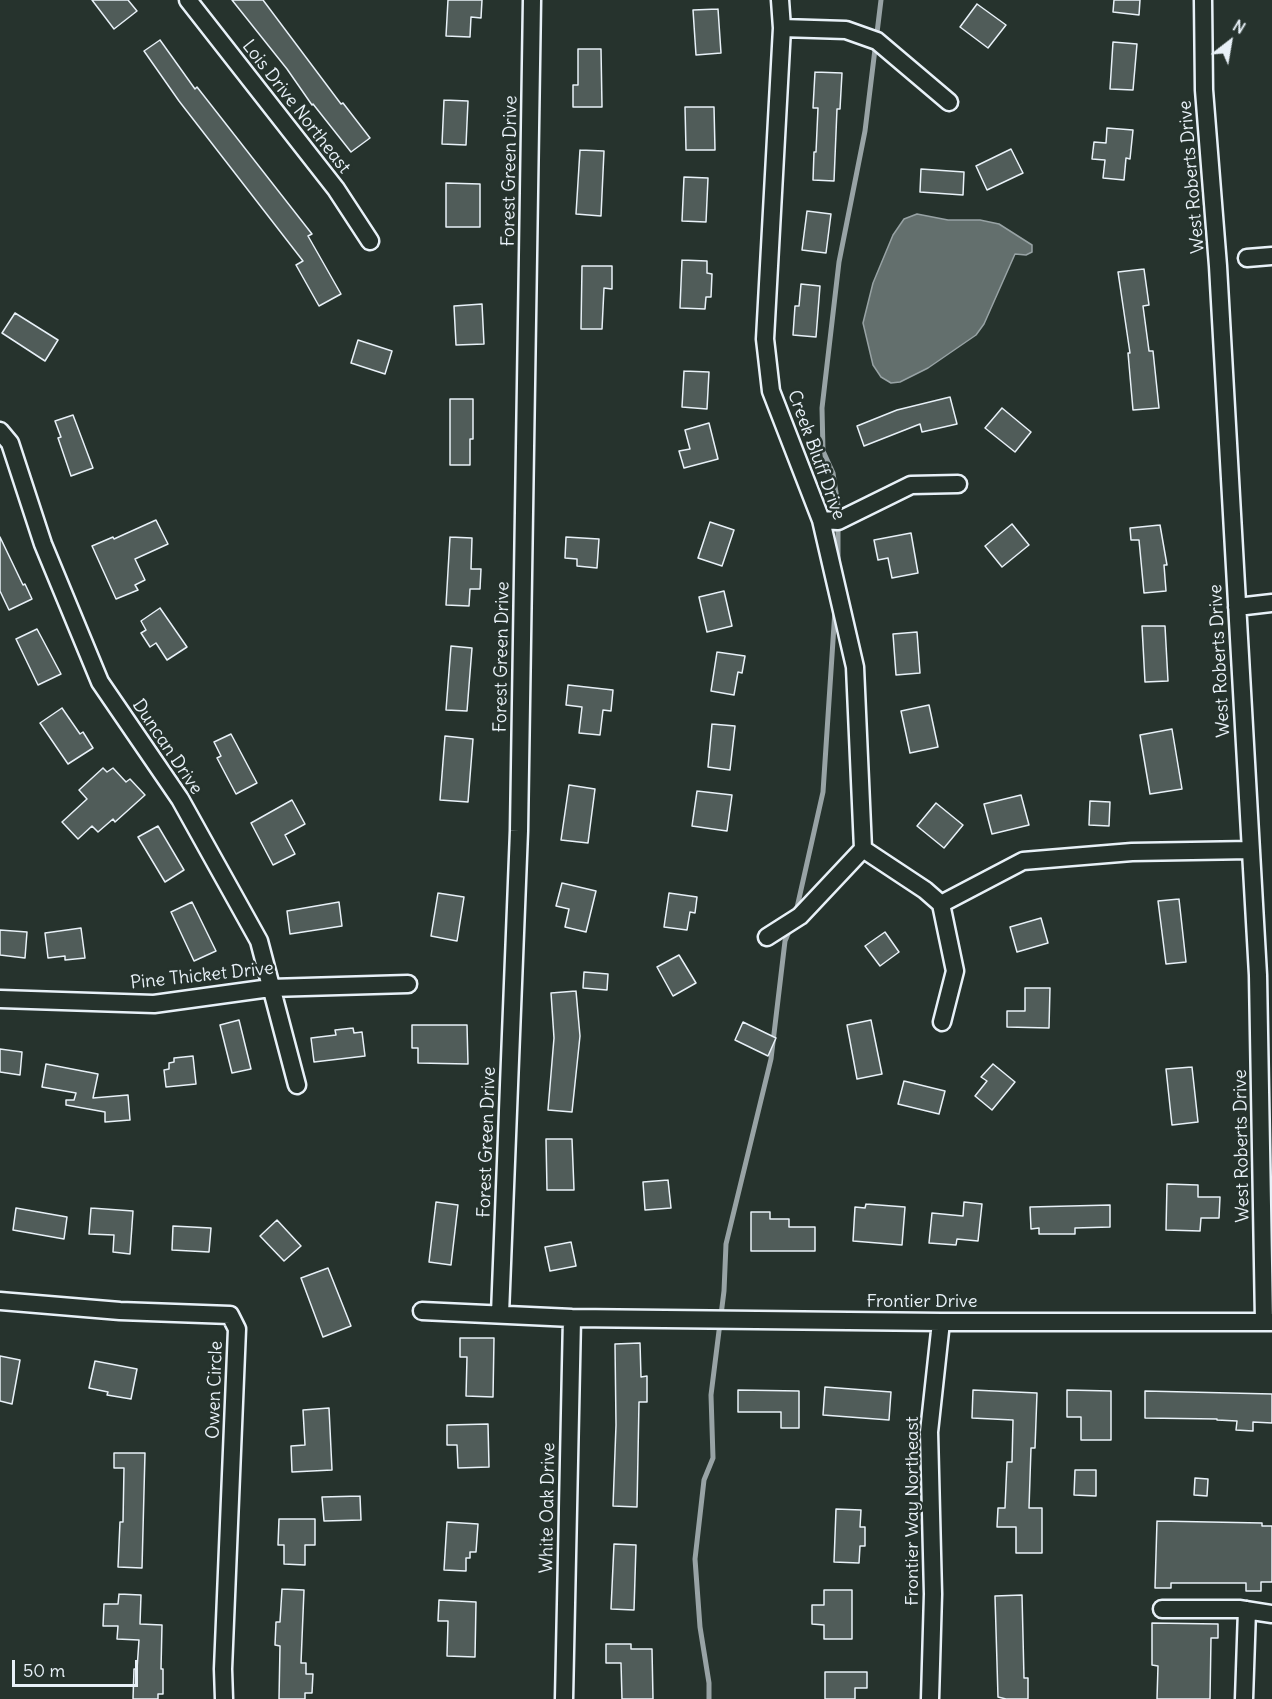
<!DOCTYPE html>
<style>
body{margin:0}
#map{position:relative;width:1272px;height:1699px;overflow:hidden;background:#26332d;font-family:Delius,sans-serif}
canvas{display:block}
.north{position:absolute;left:1200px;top:12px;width:60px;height:60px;-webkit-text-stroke:4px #26332d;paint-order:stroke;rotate:31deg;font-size:16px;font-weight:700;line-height:24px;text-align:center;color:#e8f1f8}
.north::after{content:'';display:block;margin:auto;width:21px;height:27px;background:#e8f1f8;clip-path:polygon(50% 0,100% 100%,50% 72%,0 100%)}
.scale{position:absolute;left:12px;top:1660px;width:126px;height:27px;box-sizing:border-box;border:3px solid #e8f1f8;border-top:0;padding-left:8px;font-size:18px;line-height:21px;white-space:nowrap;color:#e8f1f8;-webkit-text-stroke:4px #26332d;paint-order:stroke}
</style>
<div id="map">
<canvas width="1272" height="1699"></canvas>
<div class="north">N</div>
<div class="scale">50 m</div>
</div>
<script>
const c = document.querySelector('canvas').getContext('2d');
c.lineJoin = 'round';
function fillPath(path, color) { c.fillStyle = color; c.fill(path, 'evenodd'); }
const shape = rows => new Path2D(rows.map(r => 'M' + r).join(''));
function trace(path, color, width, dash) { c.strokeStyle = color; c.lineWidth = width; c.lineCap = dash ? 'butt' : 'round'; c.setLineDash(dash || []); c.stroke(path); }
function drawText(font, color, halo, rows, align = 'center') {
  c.font = font + ' Delius,sans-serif'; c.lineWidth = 5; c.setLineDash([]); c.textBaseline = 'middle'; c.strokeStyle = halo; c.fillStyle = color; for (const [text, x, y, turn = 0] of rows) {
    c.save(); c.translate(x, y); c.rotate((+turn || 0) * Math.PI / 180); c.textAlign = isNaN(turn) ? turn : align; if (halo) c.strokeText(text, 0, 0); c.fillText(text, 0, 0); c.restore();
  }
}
const water = shape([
 [917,214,948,220,980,220,999,224,1032,245,1032,252,1026,255,1015,254,984,324,976,335,928,368,900,382,891,383,881,377,873,365,863,323,873,283,893,235,904,219,917,214]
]);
fillPath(water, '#636f6d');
trace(water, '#98a3a5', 1.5);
trace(shape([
 [838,561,838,506,833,473,823,451,822,408,839,262,865,131,881,0],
 [796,912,823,792,835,610],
 [709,1699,709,1683,700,1627,695,1559,704,1480,713,1458,711,1395,724,1291,726,1244,771,1059,785,941,790,929]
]), '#98a3a5', 5);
const building = shape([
 [92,0,128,0,137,11,114,29,92,0],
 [232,0,263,0,341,104,343,103,370,138,351,152,313,104,312,105,287,69,232,0],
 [448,0,482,0,481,18,471,17,470,37,446,36,448,0],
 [1114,0,1140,0,1139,15,1113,12,1114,0],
 [977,4,1006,25,988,48,960,27,977,4],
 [718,9,721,53,696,55,693,10,718,9],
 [160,40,195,89,197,87,312,234,308,236,341,294,319,306,296,265,303,261,179,101,144,51,160,40],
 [1113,42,1137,44,1133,90,1110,89,1113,42],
 [578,49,601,49,602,107,573,107,573,85,578,85,578,49],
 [815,72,842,73,840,109,837,109,834,181,813,180,814,152,816,152,818,108,813,108,815,72],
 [444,100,468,101,466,145,442,144,444,100],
 [685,107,714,107,715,150,686,150,685,107],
 [1107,128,1133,130,1130,159,1126,158,1124,180,1103,178,1105,160,1092,159,1094,142,1106,143,1107,128],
 [1011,149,1023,173,987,190,976,166,1011,149],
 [580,150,604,151,601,216,576,214,580,150],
 [921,169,964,172,963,195,920,192,921,169],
 [684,177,708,178,706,222,682,221,684,177],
 [446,183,480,184,480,227,446,227,446,183],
 [807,211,831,214,826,253,802,250,807,211],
 [682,260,707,261,707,273,712,274,711,297,706,297,705,309,680,308,682,260],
 [582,266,612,266,612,289,604,288,602,329,581,329,582,266],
 [1144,269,1149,305,1143,306,1149,351,1153,351,1159,408,1133,410,1128,353,1130,353,1118,272,1144,269],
 [801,284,820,286,816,337,793,335,795,306,799,306,801,284],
 [482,304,484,344,456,345,454,306,482,304],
 [15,313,58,340,45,361,2,333,15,313],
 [358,340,392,351,385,374,351,363,358,340],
 [684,371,709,372,707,409,682,407,684,371],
 [950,397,957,424,922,432,920,424,864,446,857,426,897,410,950,397],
 [450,399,473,399,473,439,470,439,470,465,450,465,450,399],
 [1002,408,1031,432,1015,452,985,428,1002,408],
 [73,415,93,468,71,476,58,438,61,437,55,421,73,415],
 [709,423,718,459,684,468,679,451,690,449,685,430,709,423],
 [156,520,168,544,135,559,145,580,135,585,138,590,116,599,92,546,113,537,114,539,156,520],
 [710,522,734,530,722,566,698,558,710,522],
 [1012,524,1029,545,1002,567,985,546,1012,524],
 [1160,525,1167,565,1164,565,1166,591,1144,593,1139,540,1131,540,1130,528,1160,525],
 [911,533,918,573,892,578,888,558,878,560,874,540,911,533],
 [0,537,23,585,25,584,32,599,9,610,0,591,0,537],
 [450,537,472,538,471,569,481,569,480,589,470,589,469,606,446,605,450,537],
 [566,537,599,539,597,568,577,566,577,559,565,558,566,537],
 [724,591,732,626,707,632,699,597,724,591],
 [160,608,187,647,167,660,156,643,150,647,141,633,146,630,141,621,160,608],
 [1142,626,1165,626,1168,681,1145,682,1142,626],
 [37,629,61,674,38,685,16,639,37,629],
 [917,632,920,673,896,675,893,634,917,632],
 [451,646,472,648,467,711,446,710,451,646],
 [717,652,745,656,742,673,738,672,734,695,711,691,717,652],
 [568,685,613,690,611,711,603,710,600,735,579,733,582,707,566,705,568,685],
 [929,705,938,747,910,753,901,711,929,705],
 [62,708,80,734,83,732,93,748,68,764,40,723,62,708],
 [712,724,735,726,730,770,708,767,712,724],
 [1172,729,1182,789,1150,794,1140,735,1172,729],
 [231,734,257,783,236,794,217,758,221,756,214,742,231,734],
 [445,736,473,739,468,802,440,800,445,736],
 [103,768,107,772,113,768,126,782,130,779,145,795,115,822,113,819,98,832,92,826,78,839,62,822,87,799,79,790,103,768],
 [569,785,595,789,588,843,561,840,569,785],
 [697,791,732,795,727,831,692,826,697,791],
 [1021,795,1029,825,992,834,984,804,1021,795],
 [292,800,305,824,285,835,295,854,273,865,251,823,292,800],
 [1090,801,1110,802,1109,826,1089,825,1090,801],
 [936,803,963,825,944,848,917,826,936,803],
 [158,826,184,870,165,882,138,837,158,826],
 [562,883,596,891,586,932,565,927,569,909,556,906,562,883],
 [438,893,464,897,457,941,431,936,438,893],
 [669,893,697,897,695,913,690,912,687,930,664,927,669,893],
 [1179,899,1186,962,1166,964,1158,901,1179,899],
 [192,902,216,951,194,961,171,912,192,902],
 [339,902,342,926,290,934,287,911,339,902],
 [1041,918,1048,943,1017,952,1010,927,1041,918],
 [81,928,85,958,65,960,65,956,48,958,45,933,81,928],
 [0,930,27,932,25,958,0,955,0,930],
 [885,932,899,952,880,966,865,946,885,932],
 [679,955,696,983,673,996,657,967,679,955],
 [584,972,608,974,607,990,583,988,584,972],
 [1025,988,1050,988,1049,1028,1007,1027,1007,1011,1025,1011,1025,988],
 [576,991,580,1036,572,1112,548,1110,554,1038,551,993,576,991],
 [239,1020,251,1069,232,1073,220,1025,239,1020],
 [871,1020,882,1074,857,1079,847,1025,871,1020],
 [743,1022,776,1038,768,1056,735,1040,743,1022],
 [412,1025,467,1025,468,1064,418,1063,418,1048,412,1048,412,1025],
 [353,1028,354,1033,362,1032,365,1056,314,1062,311,1038,336,1035,335,1030,353,1028],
 [0,1049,22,1052,20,1075,0,1072,0,1049],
 [193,1056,196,1084,166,1087,164,1070,169,1069,169,1063,174,1062,174,1058,193,1056],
 [46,1064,98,1074,93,1098,128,1095,130,1120,105,1122,105,1112,66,1105,66,1100,74,1100,76,1093,42,1087,46,1064],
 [993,1064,1015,1082,992,1110,975,1096,987,1081,981,1077,993,1064],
 [1192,1067,1198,1122,1172,1125,1166,1069,1192,1067],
 [904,1081,945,1091,939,1114,898,1104,904,1081],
 [546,1139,572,1139,574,1190,547,1190,546,1139],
 [668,1180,671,1208,645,1210,643,1182,668,1180],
 [1167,1184,1198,1185,1198,1197,1220,1197,1219,1218,1201,1218,1200,1231,1166,1230,1167,1184],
 [436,1202,458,1205,451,1265,429,1262,436,1202],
 [964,1202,982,1204,978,1241,957,1239,956,1245,929,1243,932,1213,963,1216,964,1202],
 [866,1204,905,1207,902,1245,853,1241,855,1207,865,1208,866,1204],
 [1110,1205,1110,1227,1075,1228,1075,1234,1039,1234,1039,1228,1031,1229,1030,1207,1110,1205],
 [16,1208,67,1217,64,1239,13,1230,16,1208],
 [91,1208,133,1211,130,1254,113,1252,114,1235,89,1234,91,1208],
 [751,1212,770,1212,770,1219,789,1219,789,1227,815,1227,815,1251,751,1251,751,1212],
 [277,1220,301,1246,284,1261,260,1236,277,1220],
 [173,1226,211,1228,209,1252,172,1250,173,1226],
 [571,1242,576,1266,550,1271,545,1247,571,1242],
 [328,1268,351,1326,323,1337,301,1278,328,1268],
 [460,1338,494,1338,493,1397,466,1396,467,1357,460,1357,460,1338],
 [640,1343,641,1377,647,1376,647,1402,639,1402,637,1507,613,1506,616,1425,615,1344,640,1343],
 [0,1356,20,1360,12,1404,0,1401,0,1356],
 [95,1361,137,1369,131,1399,107,1395,108,1392,89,1388,95,1361],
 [825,1387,891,1392,889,1420,823,1415,825,1387],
 [738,1390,799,1391,799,1428,781,1428,781,1412,738,1412,738,1390],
 [973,1390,1037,1393,1035,1448,1031,1448,1029,1508,1042,1508,1042,1553,1016,1553,1016,1527,997,1527,998,1508,1005,1508,1007,1462,1012,1462,1013,1420,972,1418,973,1390],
 [1067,1390,1111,1391,1111,1440,1081,1440,1081,1417,1067,1417,1067,1390],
 [1145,1391,1272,1394,1272,1423,1253,1422,1253,1431,1236,1430,1237,1421,1217,1420,1217,1419,1145,1418,1145,1391],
 [329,1408,332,1470,292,1472,291,1446,305,1445,303,1410,329,1408],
 [488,1424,489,1467,458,1468,457,1445,447,1445,447,1425,488,1424],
 [114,1453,145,1453,142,1568,118,1567,120,1522,123,1522,124,1468,114,1468,114,1453],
 [1075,1470,1096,1470,1096,1496,1074,1495,1075,1470],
 [1195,1478,1208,1479,1207,1496,1194,1495,1195,1478],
 [360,1496,361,1520,324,1521,322,1497,360,1496],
 [836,1509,861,1510,860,1527,865,1527,865,1546,860,1546,859,1563,834,1562,836,1509],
 [279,1519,315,1519,315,1545,305,1545,305,1565,284,1564,284,1545,278,1545,279,1519],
 [1157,1521,1262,1523,1262,1526,1272,1526,1272,1582,1261,1582,1261,1591,1246,1591,1246,1583,1171,1583,1171,1588,1155,1588,1157,1521],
 [447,1522,478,1524,476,1552,470,1552,470,1558,466,1558,466,1571,444,1570,447,1522],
 [614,1544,636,1545,634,1610,611,1609,614,1544],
 [282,1589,304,1590,301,1663,306,1663,306,1674,313,1674,312,1693,305,1693,305,1699,279,1699,280,1646,275,1645,276,1622,280,1622,282,1589],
 [824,1590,852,1590,852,1639,824,1639,824,1625,812,1624,812,1605,824,1605,824,1590],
 [119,1594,141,1595,140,1624,162,1625,161,1669,163,1669,163,1694,158,1694,158,1699,133,1699,134,1669,137,1669,139,1640,117,1639,118,1626,103,1626,104,1604,118,1604,119,1594],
 [1022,1595,1024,1678,1028,1678,1028,1699,1006,1699,998,1697,995,1596,1022,1595],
 [439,1600,476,1602,475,1657,447,1656,448,1621,438,1621,439,1600],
 [1152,1623,1218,1624,1218,1638,1211,1638,1210,1699,1157,1699,1158,1666,1152,1665,1152,1623],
 [606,1644,631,1644,631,1649,652,1649,653,1699,622,1699,621,1663,606,1663,606,1644],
 [825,1672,867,1672,867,1688,855,1688,855,1699,825,1699,825,1672]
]);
fillPath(building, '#505c59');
trace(building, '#e8f1f8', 1.5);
const minor = shape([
 [188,0,336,189,370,241],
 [780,0,782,28,765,339,771,391,821,520,855,667,863,849],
 [1203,0,1204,90,1218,266,1258,975,1264,1321],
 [782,28,846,30,877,41,949,102],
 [1247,258,1272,256],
 [0,431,10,443,43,544,100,682,180,799,259,941,297,1085],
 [821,520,838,521,911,485,958,484],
 [1237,607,1272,603],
 [863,849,925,890,941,904,955,971,942,1022],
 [941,904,1023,861,1132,852,1251,850],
 [767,937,800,916,863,849],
 [0,999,154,1004,270,988,408,984],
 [0,1301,120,1311,230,1315,237,1329,223,1669,224,1699],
 [422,1311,572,1318,941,1322,1272,1322],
 [500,1314,519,831,532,0],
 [1162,1609,1239,1609,1272,1614],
 [564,1699,572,1318],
 [930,1699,933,1594,929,1432,941,1322],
 [1244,1699,1247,1610]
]);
trace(minor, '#e8f1f8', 21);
trace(minor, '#26332d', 16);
drawText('18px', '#e8f1f8', '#26332d', [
 ["Lois Drive Northeast",296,107,52],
 ["Forest Green Drive",510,171,-89],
 ["West Roberts Drive",1192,177,-95],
 ["Creek Bluff Drive",816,455,70],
 ["Forest Green Drive",502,657,-89],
 ["West Roberts Drive",1220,661,-93],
 ["Duncan Drive",167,747,56],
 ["Pine Thicket Drive",202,976,-6],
 ["Forest Green Drive",487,1142,-88],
 ["West Roberts Drive",1242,1146,-91],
 ["Frontier Drive",922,1302],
 ["Owen Circle",215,1390,-88],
 ["White Oak Drive",548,1508,-89],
 ["Frontier Way Northeast",913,1511,-90]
]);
</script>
